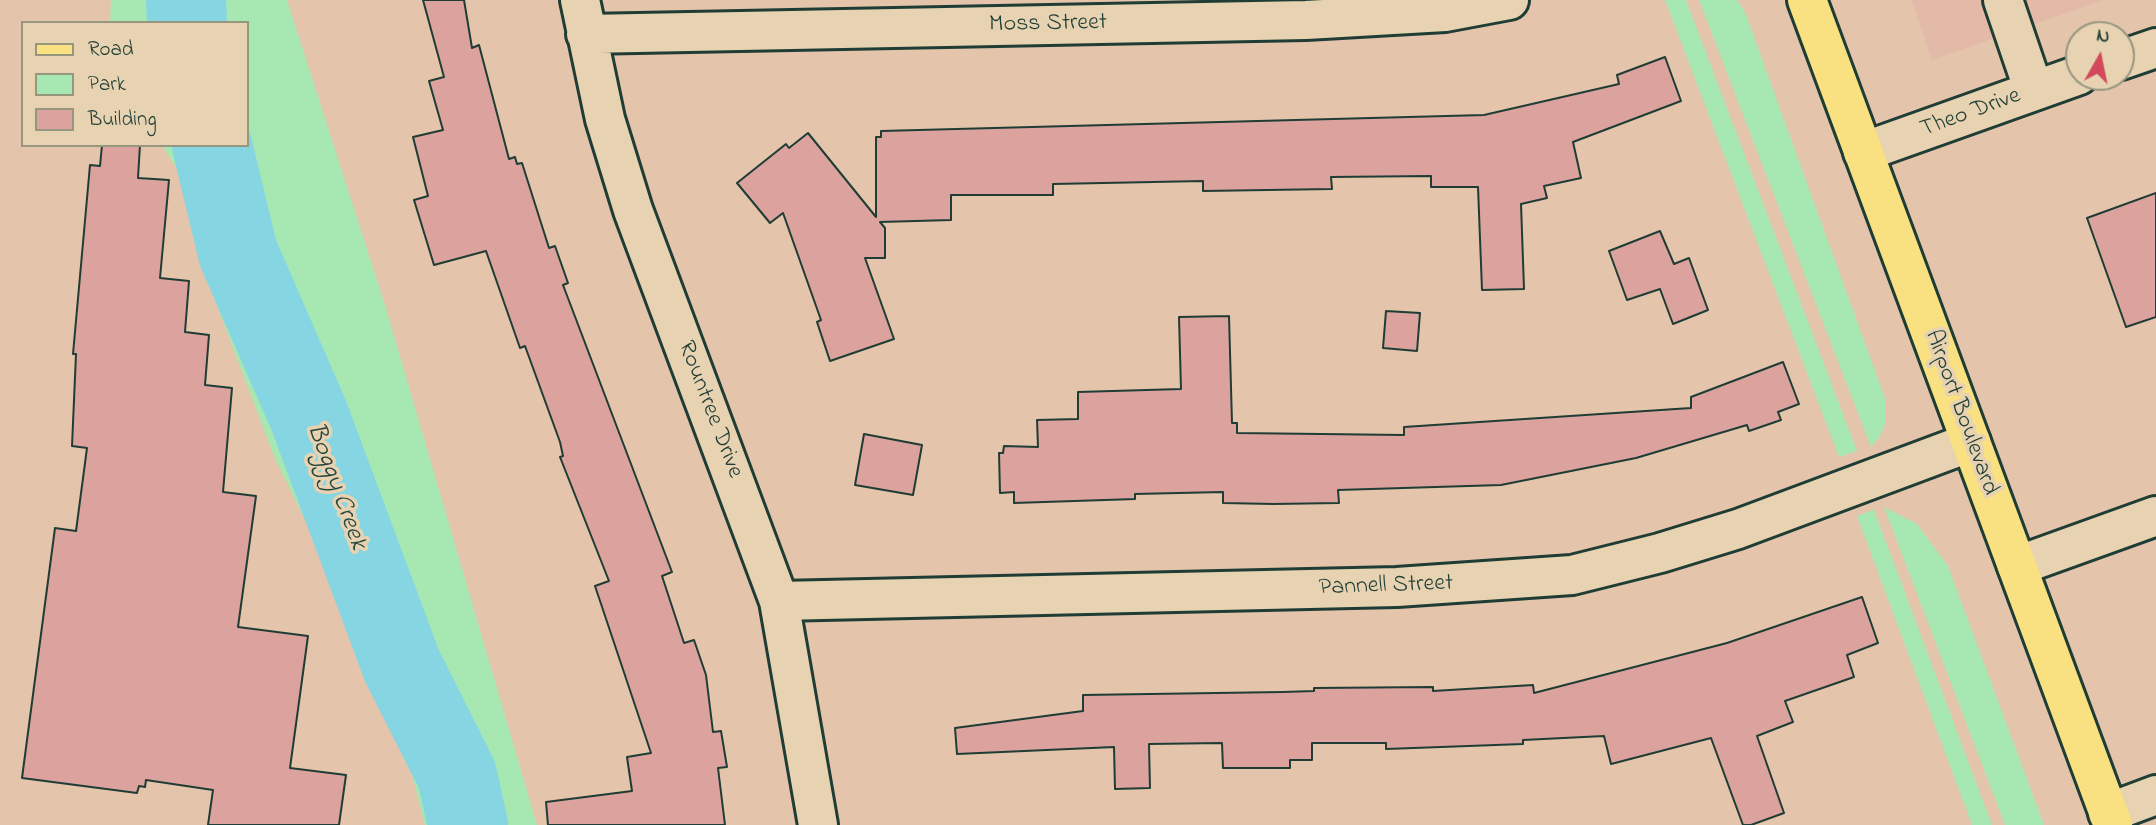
<!DOCTYPE html>
<style>
body{margin:0}
#map{position:relative;width:2156px;height:825px;overflow:hidden;background:#e4c4ab;font-family:"Indie Flower",sans-serif}
canvas{display:block}
.legend{position:absolute;left:21px;top:21px;width:228px;height:126px;box-sizing:border-box;background:#e7d2b1;border:2px solid #97967f;margin:0;padding:9px 12px;list-style:none;font-size:21px;color:#1f3d34}
.legend li{display:flex;align-items:center;gap:14px;height:35px}
.legend b{width:35px;border:2px solid #97967f}
.north{position:absolute;left:2065px;top:21px;width:70px;height:70px;box-sizing:border-box;background:#e7d2b1;border:2px solid #97967f;border-radius:50%;rotate:9deg;font-size:19px;font-weight:700;line-height:28px;text-align:center;color:#1f3d34}
.north::after{content:'';display:block;margin:auto;width:24px;height:32px;background:#d1495b;clip-path:polygon(50% 0,100% 100%,50% 72%,0 100%)}
</style>
<div id="map">
<canvas width="2156" height="825"></canvas>
<ul class="legend">
<li><b style="height:9px;background:#f9e181"></b>Road</li>
<li><b style="height:19px;background:#a7e8b2"></b>Park</li>
<li><b style="height:19px;background:#dca29e"></b>Building</li>
</ul>
<div class="north">N</div>
</div>
<script>
const c = document.querySelector('canvas').getContext('2d');
c.lineJoin = 'round';
function fillPath(path, color) { c.fillStyle = color; c.fill(path, 'evenodd'); }
const shape = rows => new Path2D(rows.map(r => 'M' + r).join(''));
function trace(path, color, width, dash) { c.strokeStyle = color; c.lineWidth = width; c.lineCap = dash ? 'butt' : 'round'; c.setLineDash(dash || []); c.stroke(path); }
function drawText(font, color, halo, rows, align = 'center') {
  c.font = font + ' "Indie Flower",sans-serif'; c.lineWidth = 7; c.setLineDash([]); c.textBaseline = 'middle'; c.strokeStyle = halo; c.fillStyle = color; for (const [text, x, y, turn = 0] of rows) {
    c.save(); c.translate(x, y); c.rotate((+turn || 0) * Math.PI / 180); c.textAlign = isNaN(turn) ? turn : align; if (halo) c.strokeText(text, 0, 0); c.fillText(text, 0, 0); c.restore();
  }
}
fillPath(shape([
 [1912,0,2103,0,1932,60]
]), '#e2baa7');
fillPath(shape([
 [111,0,287,0,385,305,537,825,425,825,410,767,366,644,276,461,209,285,180,174,162,145,247,145,247,23,110,23],
 [1665,0,1686,0,1857,451,1839,457],
 [1699,0,1737,0,1745,12,1886,401,1885,424,1879,438,1871,447],
 [1884,507,1917,524,1948,566,2044,825,2005,825],
 [1873,510,1874,510,1992,825,1972,825,1857,516]
]), '#a7e8b2');
trace(shape([
 [186,0,187,23],
 [212,145,238,253,309,416,402,666,457,775,468,825]
]), '#86d5e2', 80);
const building = shape([
 [423,0,464,0,472,48,479,45,509,159,515,157,517,164,522,163,549,248,555,246,568,283,563,285,672,572,662,576,684,643,694,640,706,675,713,732,721,731,727,767,718,768,725,825,548,825,546,802,632,791,627,757,651,753,595,586,609,581,560,457,563,456,560,442,525,346,520,348,486,251,434,265,414,200,428,196,413,137,443,130,429,81,444,77,423,0],
 [1665,57,1681,101,1573,142,1581,178,1544,186,1547,198,1521,204,1524,289,1482,290,1478,187,1431,187,1431,176,1331,177,1332,189,1203,191,1203,181,1053,184,1053,195,951,195,951,220,880,222,885,228,885,258,865,258,894,339,830,361,817,322,821,320,783,213,770,223,737,183,786,144,789,148,808,133,876,217,876,137,881,137,881,131,1484,115,1619,84,1617,75,1665,57],
 [102,145,140,145,138,178,169,180,160,278,189,281,185,332,209,335,205,385,232,388,223,492,256,496,238,627,308,636,290,768,346,775,339,825,208,825,213,790,146,780,145,787,139,786,137,793,22,778,55,528,76,531,87,448,72,446,76,354,73,354,90,165,100,166,102,145],
 [2156,193,2156,317,2126,327,2087,218,2156,193],
 [1660,231,1674,264,1689,258,1708,310,1673,324,1660,289,1627,300,1609,251,1660,231],
 [1386,311,1420,313,1417,351,1383,348,1386,311],
 [1229,316,1232,423,1237,423,1237,433,1404,435,1404,427,1691,408,1691,397,1783,362,1799,404,1778,412,1781,420,1749,431,1747,425,1636,458,1501,485,1338,490,1339,503,1273,504,1223,503,1223,492,1135,494,1135,499,1014,503,1014,492,1000,493,999,453,1003,453,1004,446,1038,447,1037,420,1078,419,1078,392,1181,389,1179,317,1229,316],
 [864,434,922,445,913,495,855,485,864,434],
 [1862,597,1878,643,1847,655,1854,677,1785,701,1793,722,1757,736,1784,813,1751,825,1743,825,1711,738,1611,764,1604,736,1523,740,1523,744,1386,749,1386,743,1312,743,1312,760,1290,760,1290,768,1223,768,1222,743,1149,744,1150,788,1115,789,1114,747,957,754,955,728,1083,711,1083,695,1283,692,1314,691,1314,688,1433,687,1433,691,1533,685,1534,693,1727,643,1862,597]
]);
fillPath(building, '#dca29e');
trace(building, '#1f3d34', 2);
const minor = shape([
 [580,0,605,119,633,210,779,601,818,825],
 [2003,0,2034,91],
 [586,34,1306,20,1445,12,1509,0],
 [2121,60,2156,48],
 [1863,152,2079,75],
 [2017,566,2156,516],
 [779,601,1397,587,1572,575,1660,553,1738,529,1971,442],
 [2108,813,2156,795]
]);
const major = shape([
 [1807,0,2113,825]
]);
trace(minor, '#1f3d34', 44);
trace(major, '#1f3d34', 44);
trace(minor, '#e7d2b1', 38);
trace(major, '#f9e181', 38);
drawText('24px', '#1f3d34', '#e7d2b1', [
 ["Moss Street",1048,25,-1],
 ["Theo Drive",1971,114,-20],
 ["Rountree Drive",709,410,69],
 ["Airport Boulevard",1960,413,70],
 ["Pannell Street",1386,587,-2]
]);
drawText('italic 26px', '#24453d', '#e7d2b1', [
 ["Boggy Creek",335,487,70]
]);
</script>
